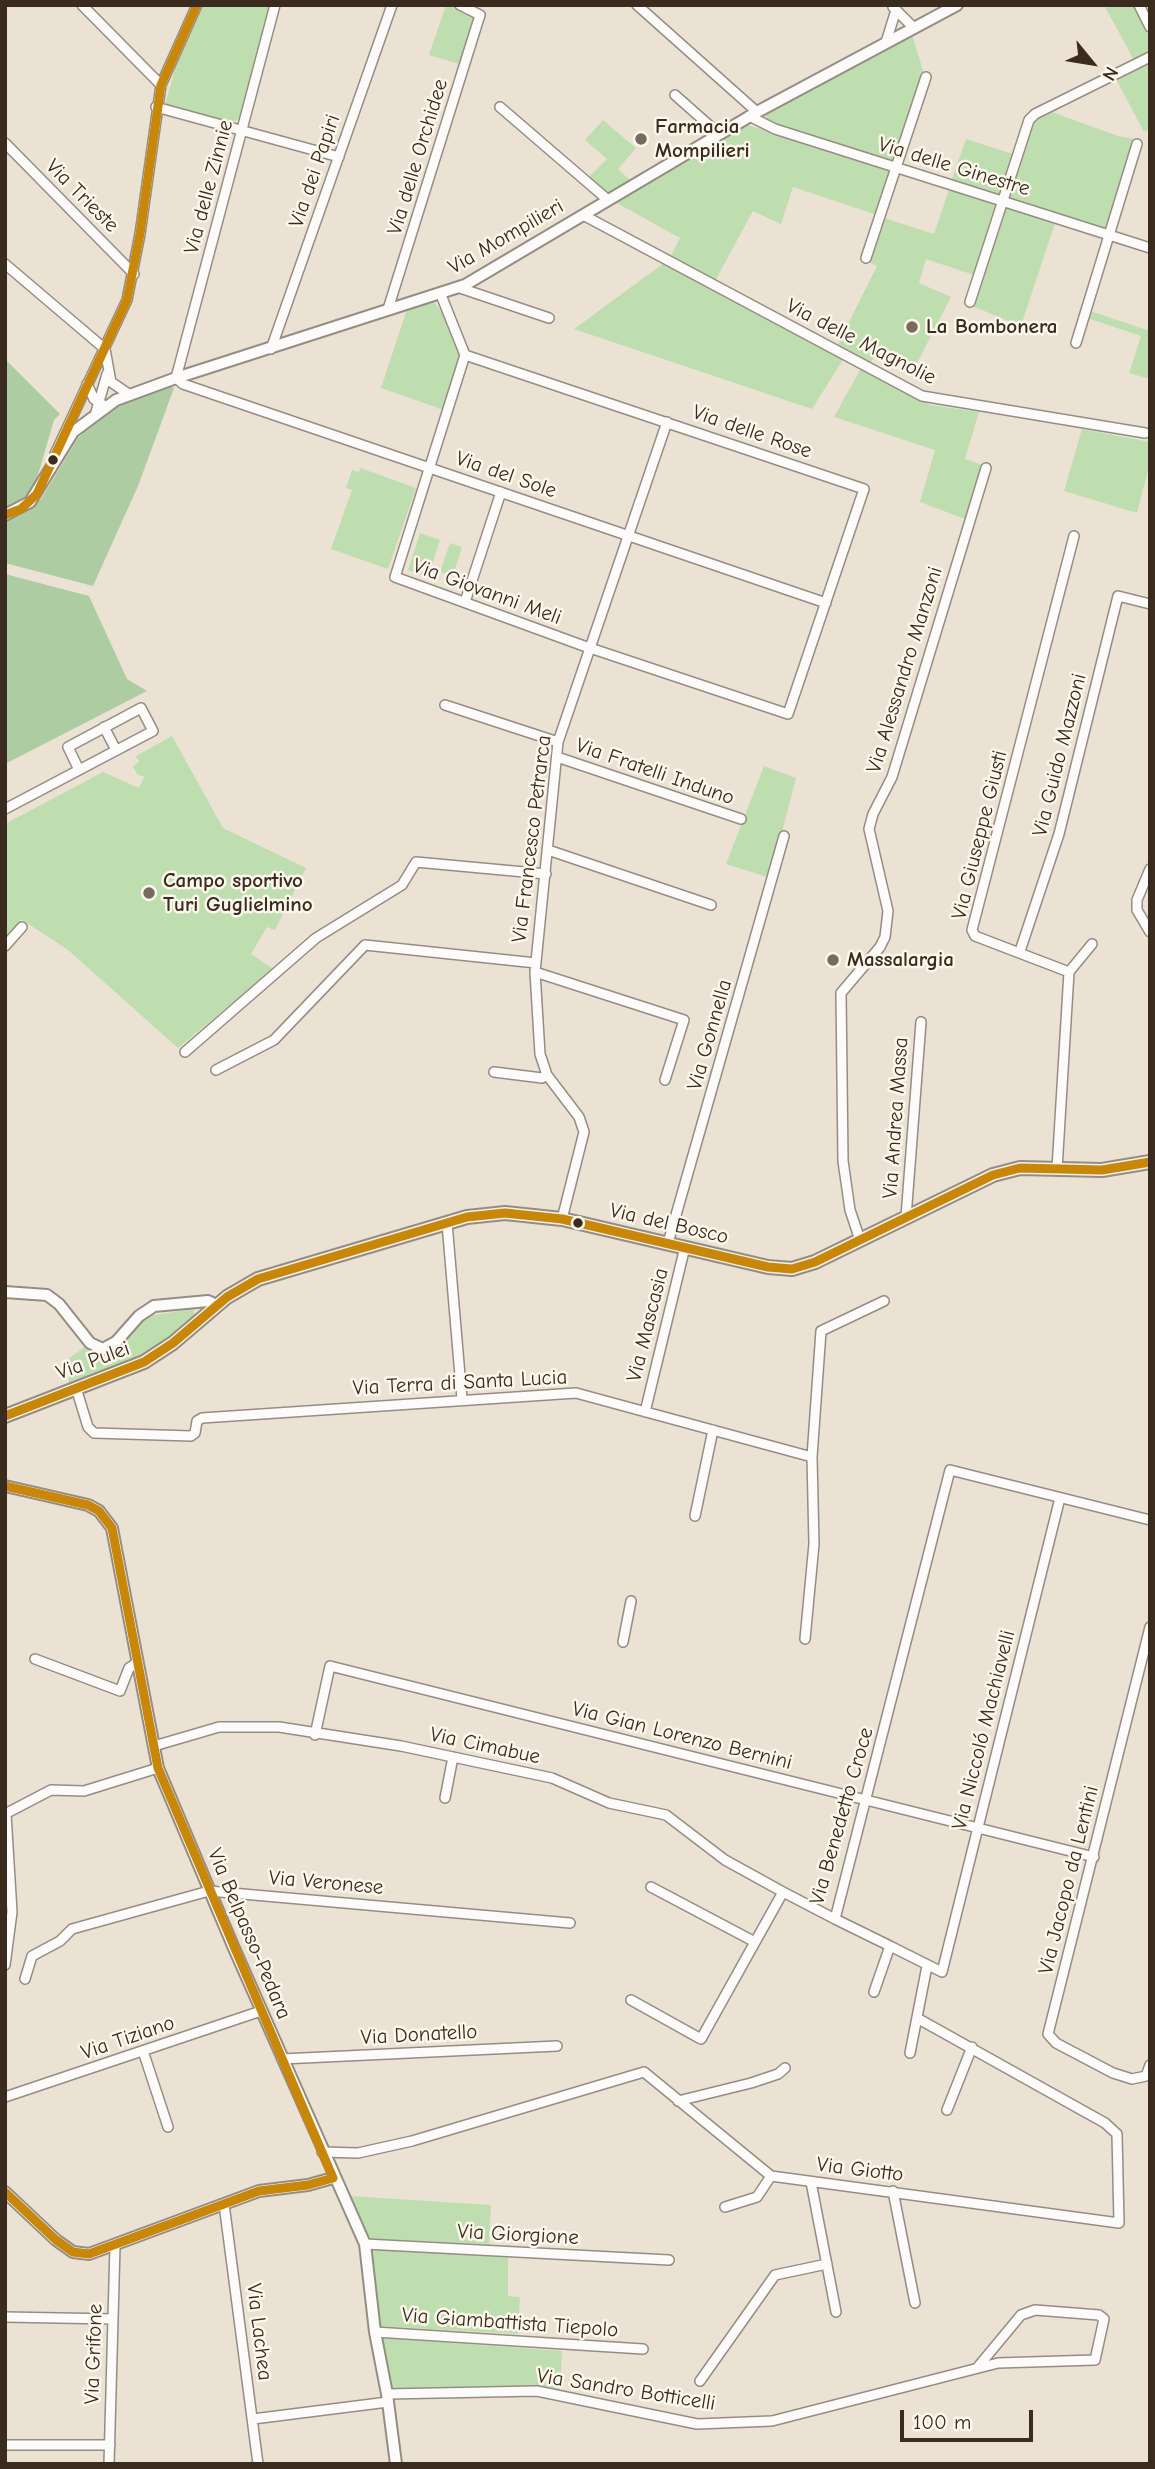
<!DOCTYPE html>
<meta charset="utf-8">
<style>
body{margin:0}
#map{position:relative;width:1155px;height:2469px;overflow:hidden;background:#ebe2d4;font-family:"Comic Neue",sans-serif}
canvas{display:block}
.frame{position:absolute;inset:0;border:7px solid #3b2a1e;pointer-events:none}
.north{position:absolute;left:1057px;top:28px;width:70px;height:70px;-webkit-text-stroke:5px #fbf7ec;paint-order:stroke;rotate:120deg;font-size:19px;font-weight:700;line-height:28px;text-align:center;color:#3b2a1e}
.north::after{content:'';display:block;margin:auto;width:24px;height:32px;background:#3b2a1e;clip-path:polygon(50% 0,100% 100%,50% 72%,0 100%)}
.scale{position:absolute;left:900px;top:2410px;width:133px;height:32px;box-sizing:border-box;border:4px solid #3b2a1e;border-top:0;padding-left:9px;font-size:21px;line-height:24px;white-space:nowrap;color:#3b2a1e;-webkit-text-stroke:5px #fbf7ec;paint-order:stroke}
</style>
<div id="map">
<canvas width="1155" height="2469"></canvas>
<div class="frame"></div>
<div class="north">N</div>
<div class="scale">100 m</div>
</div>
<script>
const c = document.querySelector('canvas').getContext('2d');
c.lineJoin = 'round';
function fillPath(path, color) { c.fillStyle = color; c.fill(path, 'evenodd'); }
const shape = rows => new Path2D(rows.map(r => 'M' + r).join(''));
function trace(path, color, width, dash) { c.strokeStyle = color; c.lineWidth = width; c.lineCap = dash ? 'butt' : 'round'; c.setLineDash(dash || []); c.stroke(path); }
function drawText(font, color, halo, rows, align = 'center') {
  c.font = font + ' "Comic Neue",sans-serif'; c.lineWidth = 5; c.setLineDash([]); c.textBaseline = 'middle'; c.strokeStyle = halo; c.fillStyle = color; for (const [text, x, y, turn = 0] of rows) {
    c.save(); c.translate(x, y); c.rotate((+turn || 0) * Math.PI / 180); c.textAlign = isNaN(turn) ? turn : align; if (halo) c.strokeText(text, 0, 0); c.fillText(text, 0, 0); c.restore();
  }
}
fillPath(shape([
 [204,5,270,5,240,118,231,123,165,105,176,65],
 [446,5,454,5,473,15,474,19,460,64,429,55],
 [1108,5,1135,5,1150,35,1150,52,1134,60,1105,7],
 [912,34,924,74,893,163,774,125,763,115],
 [1150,61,1150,129,1144,132,1116,79],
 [1052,112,1118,136,1135,139,1107,231,1007,199,1032,121,1040,114],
 [603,120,636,148,618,169,631,181,608,195,588,178,607,159,585,140],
 [748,125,887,169,890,176,877,215,793,187,781,224,753,211,715,281,670,258,680,238,615,202],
 [966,139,1013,154,1000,197,951,182],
 [949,190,996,205,974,275,926,259,919,283,951,297,915,367,878,350,870,364,837,346,877,266,870,263,884,218,934,234],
 [1004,207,1055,223,1021,326,972,306],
 [664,263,844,358,812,409,574,329],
 [433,301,446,317,460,357,444,410,381,388,407,309],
 [1090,311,1150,331,1150,379,1129,373,1141,336,1087,318],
 [861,368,930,405,979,412,965,459,982,465,965,519,920,502,935,450,834,417],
 [1082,429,1150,442,1148,470,1137,513,1064,491],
 [360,468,416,488,388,569,331,549,352,490,346,488,352,470,359,472],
 [420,533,440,540,428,577,408,570],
 [450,543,462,547,453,576,440,572],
 [172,736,223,828,306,868,275,930,267,927,251,954,273,969,178,1048,68,950,21,919,12,933,5,936,5,824,103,772,139,788,144,777,137,774,133,766,139,762,136,756],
 [764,766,796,778,770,878,726,864],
 [193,1309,195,1316,148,1353,69,1383,69,1358,85,1347,101,1354,113,1352,148,1316],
 [348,2196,491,2205,489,2244,371,2239,365,2236],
 [377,2249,508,2255,508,2296,520,2297,518,2334,377,2326,370,2251],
 [383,2338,562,2351,560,2392,528,2386,392,2389,388,2386,380,2342]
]), '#bfdeaf');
fillPath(shape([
 [5,359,60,414,54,420,35,485,24,501,5,510],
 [169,386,174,388,138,486,93,586,5,563,5,520,19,516,41,499,78,438,99,418,121,405],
 [5,574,89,596,127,679,147,691,5,764]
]), '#aecca2');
const minor = shape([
 [82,5,161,85],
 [275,5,176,378,183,384,826,603],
 [637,5,757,112],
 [1139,5,1150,27],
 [893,7,914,28],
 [886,42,896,10],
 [675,95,719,134],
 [156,107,339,157],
 [500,107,608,200],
 [749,116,775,129,1150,248],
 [5,143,134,274],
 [583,215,922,396,1145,433],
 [866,258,926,77],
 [5,264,105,349],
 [460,288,549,318],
 [441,295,465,355,864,489,788,714,584,646,395,577,465,355],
 [970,302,1029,120,1035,114,1150,57],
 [388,309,480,15,460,5],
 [1076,343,1137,144],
 [105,349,111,382,130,395],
 [271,349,392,5],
 [87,384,94,399,105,406],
 [96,412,107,374],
 [55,454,127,300,140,234,161,85,197,5],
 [465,602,501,492],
 [445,705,558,742],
 [104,727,116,750],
 [557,757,741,819],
 [5,809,153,731,141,708,68,747,79,770],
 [548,850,711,905],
 [1150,869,1137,900,1137,910,1150,932],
 [5,946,22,927],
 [1020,951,1059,834,1118,596,1150,604],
 [535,972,684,1020,665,1080],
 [1069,972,1092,944],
 [185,1052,316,938,402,885,416,862,546,874],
 [216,1070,274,1040,365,945,536,963],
 [494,1072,542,1078,547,1075],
 [1057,1169,1069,972,975,936,972,930,1074,536],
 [906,1217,921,1022],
 [562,1219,584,1132,579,1117,547,1075,540,1054,535,972,558,742,667,422],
 [447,1223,462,1399],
 [860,1240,850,1210,843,1161,841,993,880,947,885,937,888,911,869,829,873,814,892,777,986,468],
 [668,1243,784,836],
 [76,1388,88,1427,94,1433,191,1436,195,1433,197,1421,202,1418,576,1393,812,1457,821,1331,884,1301],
 [645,1412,685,1247],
 [695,1516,713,1430],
 [1150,1627,1048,2034,1056,2043,1113,2073,1132,2079,1146,2076,1150,2065],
 [805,1639,814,1544,812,1457],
 [623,1642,631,1601],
 [35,1659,120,1691,129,1668,138,1662],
 [315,1735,330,1666,1094,1857],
 [154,1746,219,1727,279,1727,401,1746,552,1778,609,1803,666,1815,725,1860,783,1892],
 [445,1798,453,1757],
 [5,1814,51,1790,84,1791,158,1768],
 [651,1887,755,1942],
 [835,1919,890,1946,874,1992],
 [890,1946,942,1972,1060,1498],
 [5,1965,12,1912,6,1814],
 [25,1979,32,1956,60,1941,72,1929,209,1891,570,1923],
 [631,2000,701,2039,783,1892,835,1919,950,1470,1150,1520],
 [143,2051,168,2127],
 [910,2053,927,1966],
 [282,2059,557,2046],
 [5,2097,261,2011],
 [678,2101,751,2083,778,2074,785,2068],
 [947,2110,972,2047],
 [322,2152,358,2153,412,2141,644,2072,771,2176,1119,2223,1117,2134,1105,2123,917,2018],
 [811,2182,836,2312],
 [893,2191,915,2303],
 [224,2204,258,2464],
 [725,2207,757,2197,771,2176],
 [365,2244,669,2260],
 [5,2317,113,2319],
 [375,2332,643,2349],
 [700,2381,775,2275,827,2264],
 [387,2394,537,2391,697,2424,772,2421,998,2363,1095,2360,1104,2319,1099,2315,1035,2310,1021,2315,977,2368],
 [253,2419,388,2402],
 [5,2445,110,2445],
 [109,2464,115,2246]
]);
const tertiary = shape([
 [5,515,30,502,73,432,116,400,176,378,465,285,757,112,957,5],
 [5,1292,47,1295,59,1304,90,1343,103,1349,116,1342,139,1316,154,1306,208,1301,216,1305],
 [5,1486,88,1505,99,1511,112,1528,158,1768,233,1946,365,2244,375,2332,387,2394,396,2464],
 [5,2192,56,2240,73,2252,89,2254,259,2191,308,2185,333,2178]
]);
const secondary = shape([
 [5,1416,144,1362,173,1343,227,1297,258,1279,467,1217,505,1213,562,1219,768,1267,792,1269,815,1262,993,1175,1020,1168,1102,1170,1150,1162]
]);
trace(minor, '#948d84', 12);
trace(tertiary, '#948d84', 14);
trace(secondary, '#948d84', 16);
trace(minor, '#fcfbf9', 9);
trace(tertiary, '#fcfbf9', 10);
trace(secondary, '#f4f0ea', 12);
trace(shape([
 [5,515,21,509,37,494,127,300,140,234,161,85,197,5],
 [5,1416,144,1362,173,1343,227,1297,258,1279,467,1217,505,1213,562,1219,768,1267,792,1269,815,1262,993,1175,1020,1168,1102,1170,1150,1162],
 [5,1486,88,1505,99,1511,112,1528,158,1768,333,2178,308,2185,259,2191,89,2254,73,2252,56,2240,5,2192]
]), '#c88708', 9);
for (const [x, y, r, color] of [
 [641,139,7,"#796a5e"],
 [912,327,7,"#796a5e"],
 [53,460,6,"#3b2a1e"],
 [149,893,7,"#796a5e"],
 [833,960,7,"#796a5e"],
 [578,1223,6,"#3b2a1e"]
]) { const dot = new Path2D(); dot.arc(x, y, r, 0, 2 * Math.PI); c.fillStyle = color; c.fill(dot); trace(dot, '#fbf7ec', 2.5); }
drawText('bold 21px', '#3b2a1e', '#fbf7ec', [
 ["Farmacia",655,127],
 ["Mompilieri",655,151],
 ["La Bombonera",926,327],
 ["Campo sportivo",163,881],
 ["Turi Guglielmino",163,905],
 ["Massalargia",847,960]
], 'left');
drawText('21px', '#3b2a1e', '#fbf7ec', [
 ["Via delle Orchidee",418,157,-73],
 ["Via delle Ginestre",954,167,17],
 ["Via dei Papiri",315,171,-71],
 ["Via delle Zinnie",209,187,-75],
 ["Via Trieste",82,196,45],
 ["Via Mompilieri",506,237,-30],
 ["Via delle Magnolie",861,342,27],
 ["Via delle Rose",752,432,19],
 ["Via del Sole",506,475,19],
 ["Via Giovanni Meli",487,592,20],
 ["Via Alessandro Manzoni",905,670,-73],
 ["Via Guido Mazzoni",1060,755,-76],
 ["Via Fratelli Induno",655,772,19],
 ["Via Giuseppe Giusti",980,835,-76],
 ["Via Francesco Petrarca",532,839,-83],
 ["Via Gonnella",710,1035,-74],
 ["Via Andrea Massa",896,1118,-86],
 ["Via del Bosco",669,1224,13],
 ["Via Mascasia",648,1325,-76],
 ["Via Pulei",93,1361,-20],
 ["Via Terra di Santa Lucia",460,1383,-3],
 ["Via Niccoló Machiavelli",984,1730,-76],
 ["Via Gian Lorenzo Bernini",682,1736,14],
 ["Via Cimabue",485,1746,12],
 ["Via Benedetto Croce",842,1816,-74],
 ["Via Jacopo da Lentini",1069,1880,-76],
 ["Via Veronese",326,1883,5],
 ["Via Belpasso-Pedara",249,1934,67],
 ["Via Donatello",419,2035,-3],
 ["Via Tiziano",128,2038,-19],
 ["Via Giotto",860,2170,7],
 ["Via Giorgione",518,2235,3],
 ["Via Giambattista Tiepolo",510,2323,4],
 ["Via Lachea",259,2332,83],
 ["Via Grifone",94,2354,-88],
 ["Via Sandro Botticelli",626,2390,9]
]);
</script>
